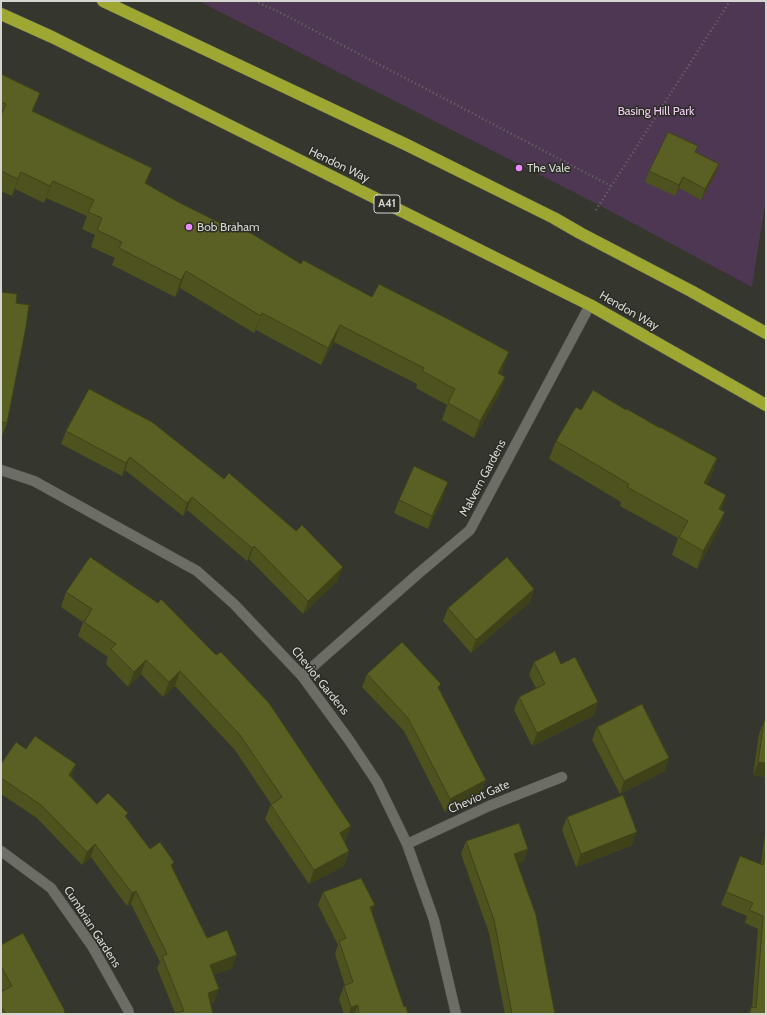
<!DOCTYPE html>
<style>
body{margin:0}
#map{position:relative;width:767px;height:1015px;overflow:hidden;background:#35372e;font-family:Cabin,sans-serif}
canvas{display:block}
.frame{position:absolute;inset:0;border:2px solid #d6d6d1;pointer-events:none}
</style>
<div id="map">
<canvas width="767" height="1015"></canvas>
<div class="frame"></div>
</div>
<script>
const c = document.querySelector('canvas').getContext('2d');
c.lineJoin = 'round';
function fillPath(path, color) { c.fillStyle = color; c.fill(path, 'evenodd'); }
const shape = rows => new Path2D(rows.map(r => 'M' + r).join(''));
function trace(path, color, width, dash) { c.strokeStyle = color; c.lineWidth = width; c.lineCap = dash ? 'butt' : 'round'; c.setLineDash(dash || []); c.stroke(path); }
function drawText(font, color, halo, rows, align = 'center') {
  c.font = font + ' Cabin,sans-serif'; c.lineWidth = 3; c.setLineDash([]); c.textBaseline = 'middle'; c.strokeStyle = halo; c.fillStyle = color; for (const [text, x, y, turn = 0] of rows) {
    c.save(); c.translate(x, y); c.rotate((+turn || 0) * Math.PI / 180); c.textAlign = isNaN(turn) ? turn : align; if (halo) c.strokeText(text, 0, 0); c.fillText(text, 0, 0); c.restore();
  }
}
fillPath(shape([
 [199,1,766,1,766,198,752,287,599,205]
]), '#4e3753');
const street = shape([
 [1,470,34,481,197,571,234,604,302,676,349,740,377,782,407,844,434,920,456,1014],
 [302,676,419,573,470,530,590,305],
 [407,844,489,806,562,777],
 [1,851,51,888,92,946,128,1010,129,1014]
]);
const highway = shape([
 [103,1,407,145,554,218,580,233,691,291,766,333],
 [1,14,52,37,590,305,766,405]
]);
trace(street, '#51524a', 11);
trace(highway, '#51524a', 13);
trace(shape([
 [255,1,281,13,611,186],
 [596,210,730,1]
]), '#696b63', 2.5, [1, 3]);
trace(street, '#6c6e65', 10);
trace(highway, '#9ea732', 12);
fillPath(shape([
 [1,74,33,111,152,168,146,184,178,202,301,264,503,369,501,374,505,377,499,394,474,438,442,420,447,405,416,388,417,384,334,342,321,365,256,330,254,333,180,288,175,297,112,265,115,258,91,247,95,235,82,229,87,216,46,198,44,203,15,189,12,196,1,191],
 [696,152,719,164,715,175,701,200,679,188,675,196,645,182,649,171],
 [1,292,16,303,7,423,2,436,1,436],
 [89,389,338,580,303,614,249,559,247,561,187,510,183,516,125,470,122,476,61,444,66,431],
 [581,410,626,410,717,458,711,477,706,484,726,495,721,510,725,512,718,530,697,569,672,555,678,538,620,506,621,502,549,459,556,441],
 [444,495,428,529,394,513,399,500],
 [90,557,346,840,344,841,349,851,344,866,309,884,265,819,271,804,235,750,175,686,163,697,141,674,128,687,106,664,108,657,78,636,83,622,61,607,66,592],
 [534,589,530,602,471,653,443,621,448,608],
 [534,662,561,664,598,702,594,715,532,746,514,710,519,697,536,688,529,675],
 [367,674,439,689,481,793,445,812,404,731,362,687],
 [764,721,766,721,766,777,753,775,759,734],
 [597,727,665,771,620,794,592,740],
 [26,749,72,777,97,804,126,817,150,849,174,862,172,868,207,938,232,968,213,975,214,1002,175,1013,157,968,160,962,131,904,127,906,91,857,82,865,37,818,1,794,1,764],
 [567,817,632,845,576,867,562,830],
 [766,828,766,1014,748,1014,751,1007,752,1007,758,929,745,923,747,916,721,905,726,892,761,864],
 [466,841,528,849,524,861,517,864,555,1014,505,1014,489,933,461,854],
 [323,892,372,912,404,1007,408,1014,344,1014,339,999,344,986,345,986,335,954,338,945,318,905],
 [1,945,65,1014,1,1014,1,992,3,991,1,987]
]), '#4d521e');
fillPath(shape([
 [40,93,34,110,26,128,32,111],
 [719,164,715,175,701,200,705,189],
 [152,168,146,185,145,183],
 [21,172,15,189,12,196,18,179],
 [683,177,679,188,675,196,679,185],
 [53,181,46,198,44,203,50,186],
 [186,271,180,288,175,297,181,280],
 [262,313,256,330,254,333,261,316],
 [340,325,334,342,321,365,328,348],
 [509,352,503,369,492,390,498,373],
 [505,377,499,394,474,438,480,421],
 [130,457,125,470,122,476,126,463],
 [717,458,711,477,697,501,704,483],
 [448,482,444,495,428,529,432,516],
 [726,495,720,514,719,509],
 [192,497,187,510,183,516,187,503],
 [725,512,718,530,697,569,703,551],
 [254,546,249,559,247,561,252,548],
 [343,567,338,580,303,614,308,601],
 [534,589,530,602,471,653,476,640],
 [146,660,141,674,128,687,134,672],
 [180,671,175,686,163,697,169,682],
 [598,702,594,715,532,746,537,733],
 [669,758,665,771,620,794,624,781],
 [758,762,766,763,766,777,753,775],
 [76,764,72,777,69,775],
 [486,780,481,793,445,812,450,799],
 [351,826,346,840,335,848,340,833],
 [637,832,632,845,576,867,581,854],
 [95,844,91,857,82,865,87,852],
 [528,849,524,861,509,867,514,854],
 [349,851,344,866,309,884,314,870],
 [174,862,170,875,171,865],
 [136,891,131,904,127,906,132,893],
 [375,905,370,918,370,907],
 [237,955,232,968,205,978,210,965],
 [219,989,214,1002,204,1006,208,993],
 [358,1005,354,1014,349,1014,351,1007]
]), '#3f4218');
const building = shape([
 [1,74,40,93,32,111,152,168,145,183,178,202,230,228,233,222,301,264,303,260,372,297,379,284,450,320,509,352,498,373,505,377,480,421,448,403,455,389,422,371,424,368,340,325,328,348,262,313,261,316,186,271,181,280,119,248,122,242,97,230,102,218,88,212,94,200,53,181,50,186,21,172,18,179,1,171,1,115,6,104,1,102,1,74],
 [668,132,698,146,695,152,719,164,705,189,683,177,679,185,649,171,668,132],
 [1,292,17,294,16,303,29,305,26,327,7,423,1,422,1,292],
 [89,389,152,422,224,479,229,473,296,531,302,525,343,567,308,601,254,546,252,548,192,497,187,503,130,457,126,463,66,431,89,389],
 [593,390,626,410,627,409,660,428,660,427,717,458,704,483,726,495,719,509,725,512,703,551,679,537,688,521,627,487,629,484,556,441,576,407,581,410,593,390],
 [414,466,448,482,432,516,399,500,414,466],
 [90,557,158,603,161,599,216,655,221,652,269,703,351,826,340,833,349,851,314,870,271,805,282,797,240,735,180,671,169,682,146,660,134,672,111,649,116,644,84,622,92,609,66,592,90,557],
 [507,557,534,589,476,640,448,608,507,557],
 [402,642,441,684,438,687,486,780,450,799,408,718,367,674,402,642],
 [555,651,561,664,575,657,598,702,537,733,519,697,545,684,534,662,555,651],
 [642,704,669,758,624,781,597,727,642,704],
 [764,721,766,721,766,763,758,762,764,721],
 [35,736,76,764,69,775,97,804,108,793,128,813,125,816,150,849,160,842,174,862,171,865,207,938,227,930,237,955,210,965,219,989,208,993,213,1014,171,1014,184,1011,162,956,167,954,136,891,132,893,95,844,87,852,41,805,1,778,1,764,16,742,26,749,35,736],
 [623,795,637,832,581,854,567,817,623,795],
 [519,823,528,849,514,854,536,915,549,983,555,1014,512,1014,494,920,466,841,519,823],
 [766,848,766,1014,750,1014,751,1007,756,1008,763,916,749,910,753,903,726,892,740,856,763,865,766,848],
 [361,878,375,905,370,907,404,1007,406,1006,408,1014,359,1014,358,1005,351,1007,344,986,353,982,339,941,346,938,323,892,361,878],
 [23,933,64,1009,65,1014,6,1014,1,1006,1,992,12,986,1,966,1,945,23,933]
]);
fillPath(building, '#5a5f23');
trace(building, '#3f4218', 1);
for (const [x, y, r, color] of [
 [519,168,4,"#e98dfe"],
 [189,227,4,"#e98dfe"]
]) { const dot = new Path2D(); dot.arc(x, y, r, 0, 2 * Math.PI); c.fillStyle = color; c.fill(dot); trace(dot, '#2b2c24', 1.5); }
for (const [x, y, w] of [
 [387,204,26]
]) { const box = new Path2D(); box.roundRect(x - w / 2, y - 9, w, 18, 3); c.fillStyle = '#2b2c24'; c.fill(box); trace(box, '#d6d6d1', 1); }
drawText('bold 11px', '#d6d6d1', null, [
 ["A41",387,204]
]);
drawText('12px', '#eeccf6', '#2b2c24', [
 ["Basing Hill Park",656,111]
]);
drawText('12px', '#d6d6d1', '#2b2c24', [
 ["Hendon Way",339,165,26],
 ["Hendon Way",629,311,30],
 ["Malvern Gardens",483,478,-62],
 ["Cheviot Gardens",320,681,51],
 ["Cheviot Gate",479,797,-24],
 ["Cumbrian Gardens",92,927,57]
]);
drawText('12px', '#d6d6d1', '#2b2c24', [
 ["The Vale",527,168],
 ["Bob Braham",197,227]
], 'left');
</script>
